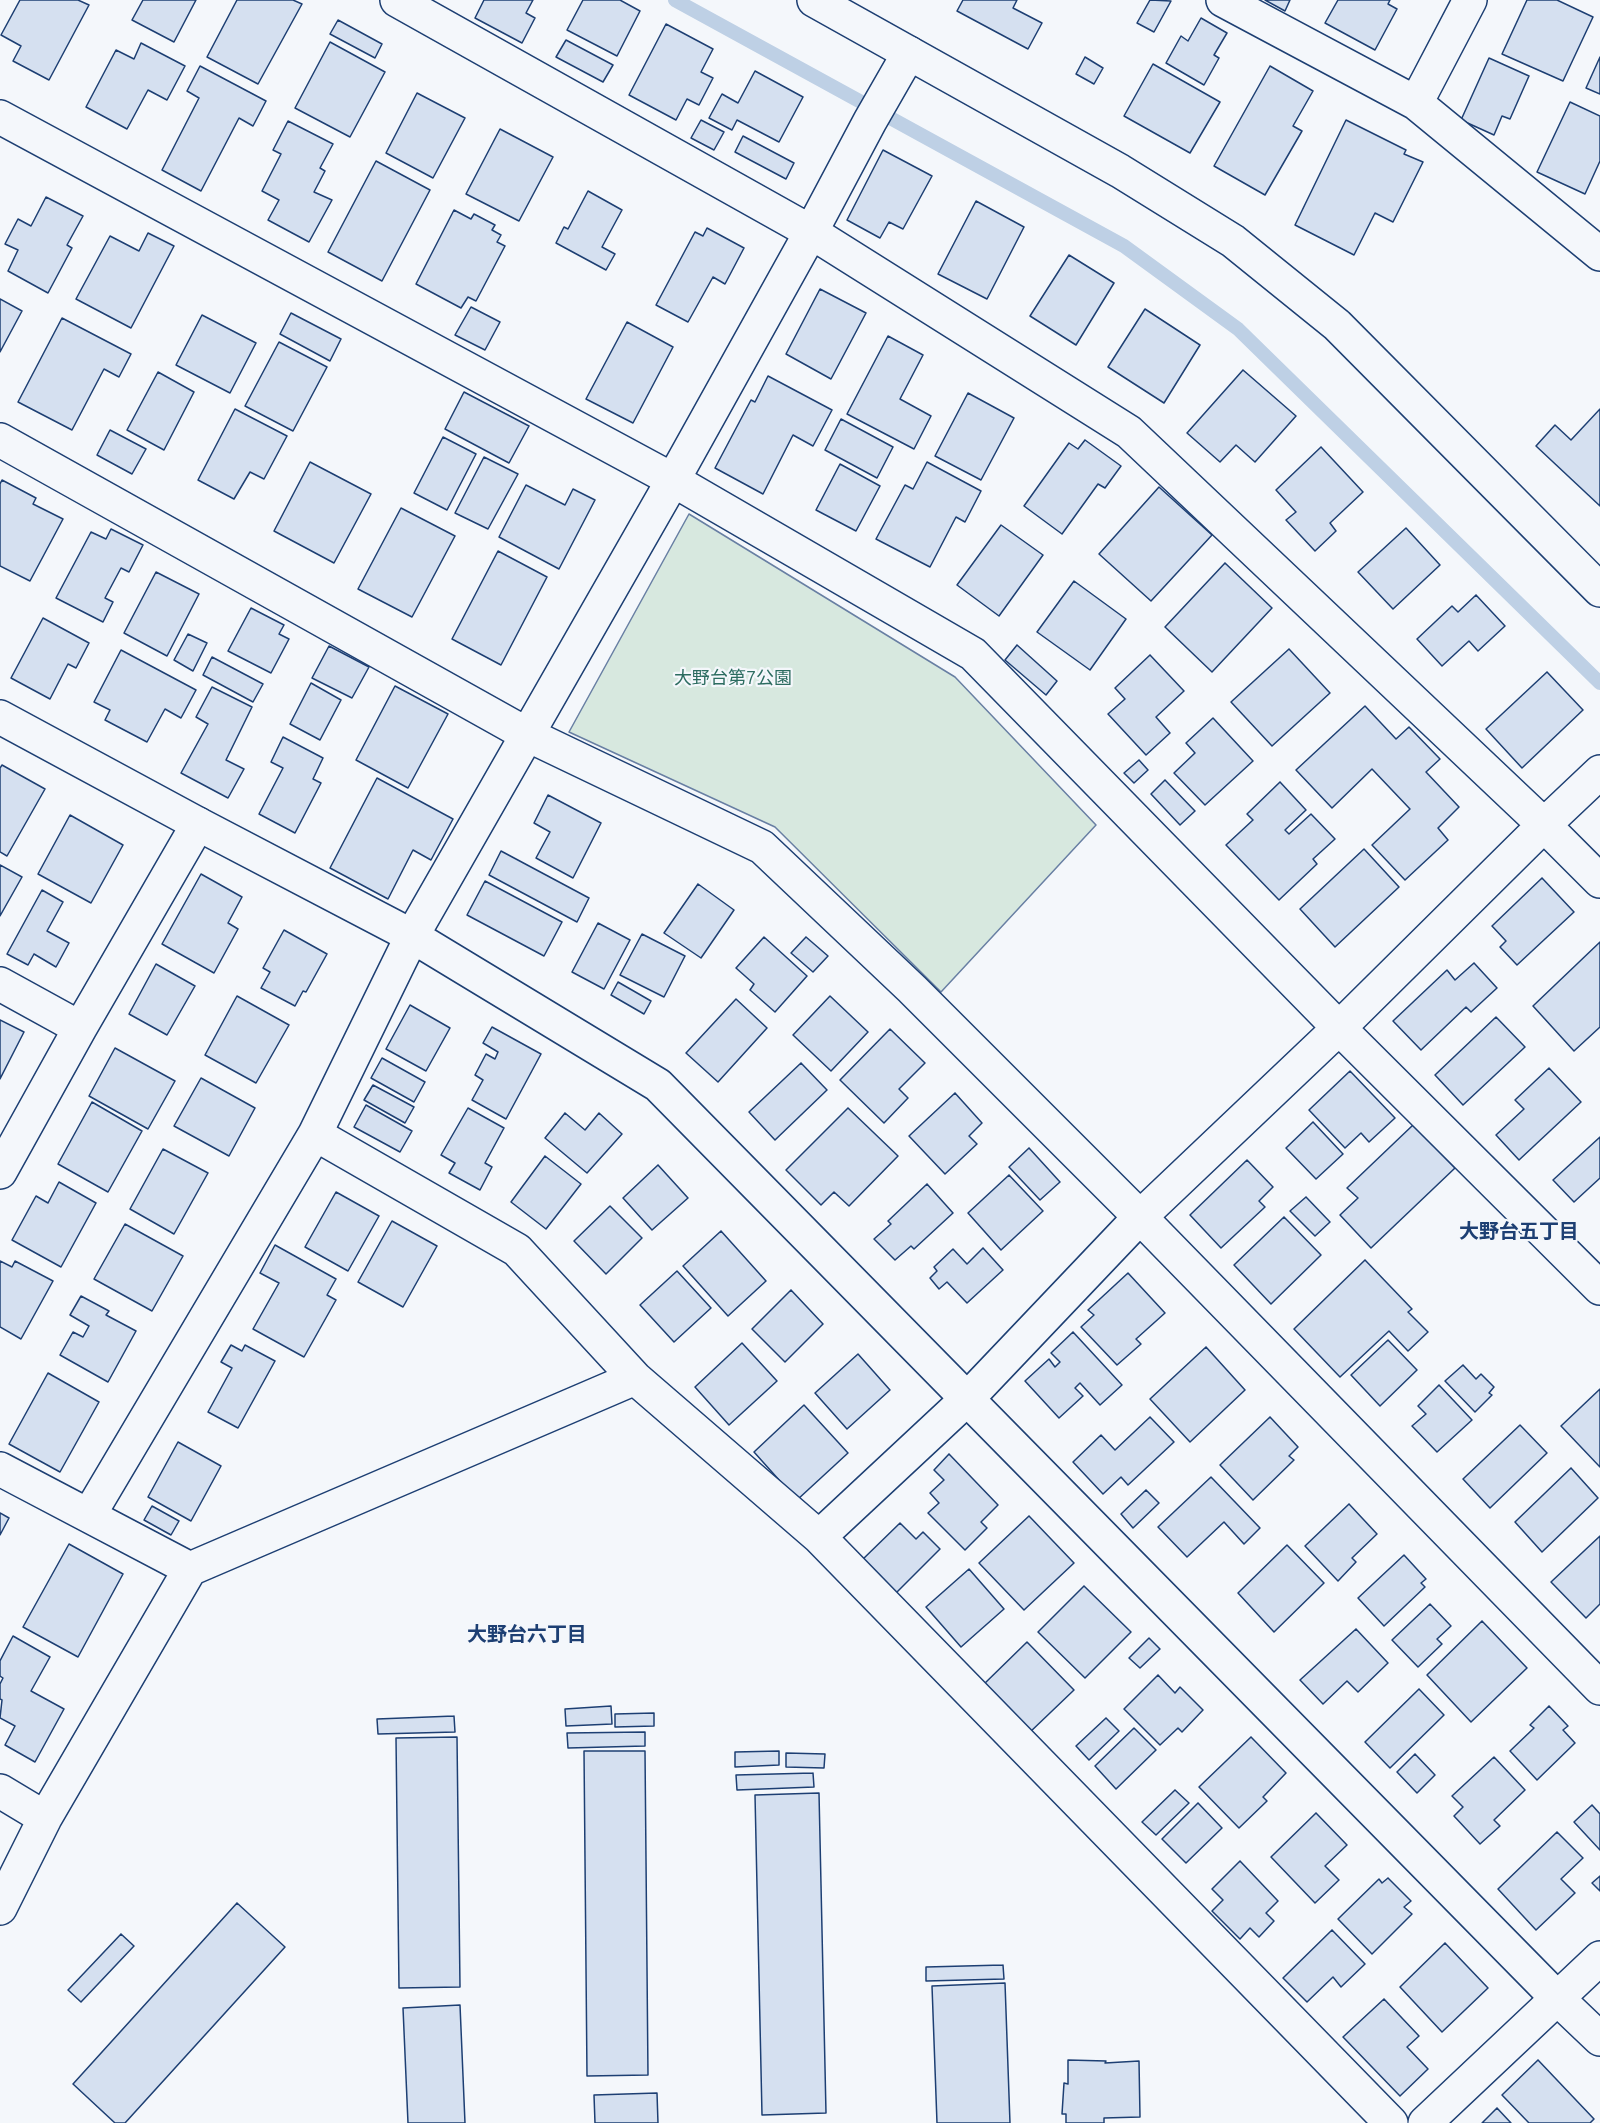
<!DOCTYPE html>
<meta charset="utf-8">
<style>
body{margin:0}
canvas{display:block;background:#f4f7fb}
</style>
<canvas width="1600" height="2123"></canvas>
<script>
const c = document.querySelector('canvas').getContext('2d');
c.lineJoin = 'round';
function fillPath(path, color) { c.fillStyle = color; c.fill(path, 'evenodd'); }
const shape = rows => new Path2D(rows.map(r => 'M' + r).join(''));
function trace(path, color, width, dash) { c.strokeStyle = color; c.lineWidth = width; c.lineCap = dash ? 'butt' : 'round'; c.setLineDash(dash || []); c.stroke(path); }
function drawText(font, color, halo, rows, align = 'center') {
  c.font = font + ' Ubuntu,"Noto Sans JP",sans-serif'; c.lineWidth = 4.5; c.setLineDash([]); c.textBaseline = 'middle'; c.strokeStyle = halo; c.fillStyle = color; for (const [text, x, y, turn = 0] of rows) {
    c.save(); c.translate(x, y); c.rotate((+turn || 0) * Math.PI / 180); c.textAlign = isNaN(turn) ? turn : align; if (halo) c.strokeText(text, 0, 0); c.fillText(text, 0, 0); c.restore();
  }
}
const green = shape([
 [689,514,955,677,1096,825,941,992,775,827,569,732,689,514]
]);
fillPath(green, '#d7e8df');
trace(green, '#687fa3', 1.5);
trace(shape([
 [675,0,1124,246,1238,329,1600,683]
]), '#bed0e5', 14);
const building = shape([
 [20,0,78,0,89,5,49,80,13,61,21,46,1,35,20,0],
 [143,0,196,0,174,42,132,20,143,0],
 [237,0,293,0,302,4,258,84,207,57,237,0],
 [484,0,533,0,526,13,535,18,522,43,475,18,484,0],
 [583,0,620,0,640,11,617,56,567,30,583,0],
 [963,0,1017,0,1013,8,1042,23,1028,49,957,11,963,0],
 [1150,0,1171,1,1154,32,1137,23,1150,0],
 [1265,0,1290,0,1285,11,1265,0],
 [1338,0,1390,0,1388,4,1397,9,1375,50,1325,23,1338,0],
 [1527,0,1557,0,1593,17,1563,81,1502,54,1527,0],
 [1201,18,1227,33,1214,55,1219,58,1204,85,1166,63,1181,36,1188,41,1201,18],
 [338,20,382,44,375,58,330,34,338,20],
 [666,24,713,49,701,72,713,78,699,105,687,99,676,120,629,95,666,24],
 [566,40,613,65,603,82,556,57,566,40],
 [330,42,385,72,350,137,295,108,330,42],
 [141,43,185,66,167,100,148,90,127,129,86,107,116,50,134,59,141,43],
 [1085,57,1103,68,1094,84,1076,74,1085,57],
 [1600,57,1600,94,1586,88,1600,57],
 [1489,58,1529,76,1510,119,1502,116,1494,135,1461,120,1489,58],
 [1153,64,1220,102,1190,153,1124,116,1153,64],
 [200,66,266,101,253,126,239,118,201,191,162,170,199,98,187,91,200,66],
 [1270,66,1313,91,1293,126,1302,131,1265,195,1214,166,1270,66],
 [755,71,803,97,779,142,737,120,732,130,709,118,722,94,738,103,755,71],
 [417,93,465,118,433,178,386,153,417,93],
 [1570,102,1600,116,1600,161,1585,194,1537,172,1570,102],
 [701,120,724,132,714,150,691,138,701,120],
 [1346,120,1406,150,1404,154,1423,162,1393,222,1375,213,1354,255,1295,225,1346,120],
 [288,121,333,144,320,168,325,171,314,192,332,200,309,242,268,220,279,200,262,191,281,154,273,150,288,121],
 [500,129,553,157,519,221,466,194,500,129],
 [743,136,794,163,786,179,735,152,743,136],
 [883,150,932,176,903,229,889,222,880,238,847,220,883,150],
 [376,161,430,190,382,281,328,252,376,161],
 [588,191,622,210,602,247,615,254,606,270,556,243,564,227,568,229,588,191],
 [46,197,83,216,67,245,72,248,48,293,8,271,18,250,5,244,18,219,31,226,46,197],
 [976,201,1024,227,987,299,938,274,976,201],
 [454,210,471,219,474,214,495,225,492,230,501,235,497,242,505,246,476,301,468,297,461,308,416,284,454,210],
 [707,228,744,248,725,284,713,277,688,322,656,305,695,232,703,236,707,228],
 [148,233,174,246,131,328,76,299,110,236,139,251,148,233],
 [1069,255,1114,283,1076,345,1030,316,1069,255],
 [820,289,866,313,831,379,786,354,820,289],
 [0,299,22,311,0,352,0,299],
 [471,307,500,322,485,350,455,335,471,307],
 [1145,309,1200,345,1164,403,1108,367,1145,309],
 [291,313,341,339,330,361,280,334,291,313],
 [202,315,256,343,230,393,176,365,202,315],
 [62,318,131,354,119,377,104,369,72,430,18,402,62,318],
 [627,322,673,347,633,423,586,399,627,322],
 [888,336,923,355,900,399,931,416,914,449,847,414,888,336],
 [279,342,327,367,293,431,245,406,279,342],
 [1243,370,1296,416,1255,462,1236,445,1220,462,1187,433,1243,370],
 [158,372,194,392,164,450,127,430,158,372],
 [768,376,832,410,813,446,793,435,763,494,715,468,751,400,755,402,768,376],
 [464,392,529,426,509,463,445,429,464,392],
 [968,393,1014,418,981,480,935,456,968,393],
 [235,409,287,436,264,479,250,472,234,499,198,480,235,409],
 [1600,409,1600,506,1536,446,1555,425,1571,440,1600,409],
 [841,419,893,447,877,478,825,450,841,419],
 [110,430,146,449,132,474,97,455,110,430],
 [443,437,476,454,447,510,414,493,443,437],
 [1085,440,1121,466,1105,488,1098,484,1062,534,1024,506,1069,443,1078,449,1085,440],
 [1321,447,1363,492,1330,523,1336,531,1315,551,1286,520,1296,512,1276,490,1321,447],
 [484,457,518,474,488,529,455,513,484,457],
 [310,462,371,494,334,563,274,531,310,462],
 [927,462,981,491,965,522,956,517,930,567,876,539,905,485,913,489,927,462],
 [840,464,880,486,856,531,816,510,840,464],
 [2,480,36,498,33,504,63,519,30,581,0,566,0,484,2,480],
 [526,485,565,505,573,489,595,500,559,569,499,537,526,485],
 [1159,487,1212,535,1151,601,1099,554,1159,487],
 [401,508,455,536,412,617,358,589,401,508],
 [1001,525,1043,555,999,616,957,585,1001,525],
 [1406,528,1440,565,1393,609,1358,572,1406,528],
 [111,529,143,545,129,572,121,568,105,598,113,602,103,622,56,598,91,532,106,539,111,529],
 [498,551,547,577,501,665,452,639,498,551],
 [1225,563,1272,608,1212,672,1165,627,1225,563],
 [156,572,199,594,167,656,124,633,156,572],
 [1074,581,1126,619,1090,670,1037,632,1074,581],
 [1476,595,1505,626,1478,651,1469,641,1442,666,1417,639,1452,606,1458,612,1476,595],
 [251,608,284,625,279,634,289,639,271,673,228,651,251,608],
 [43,618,89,643,76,668,68,664,50,699,11,678,43,618],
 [188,634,207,643,193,671,174,660,188,634],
 [1017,645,1057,681,1046,695,1005,660,1017,645],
 [329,646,369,667,352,698,312,678,329,646],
 [1289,649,1330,693,1272,746,1231,702,1289,649],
 [121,650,196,690,181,718,165,709,147,742,105,720,110,710,94,702,121,650],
 [1150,655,1184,691,1156,717,1170,733,1146,755,1108,714,1125,699,1115,688,1150,655],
 [212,657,263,684,253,702,203,675,212,657],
 [1547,672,1583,710,1522,768,1486,729,1547,672],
 [311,683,341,700,320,740,290,724,311,683],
 [395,686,448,714,408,788,356,760,395,686],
 [212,687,252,707,226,760,244,769,228,798,181,773,208,724,196,717,212,687],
 [1365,706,1396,739,1409,727,1440,759,1426,772,1459,807,1438,828,1448,840,1405,880,1372,845,1410,809,1372,769,1332,808,1296,770,1365,706],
 [1213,718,1253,761,1205,805,1174,773,1195,753,1186,743,1213,718],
 [283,737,323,758,313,779,321,783,295,833,259,814,283,768,271,762,283,737],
 [1139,760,1148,770,1134,783,1124,773,1139,760],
 [2,765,45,789,7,856,0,852,0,768,2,765],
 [377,778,453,819,431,860,413,850,388,899,330,868,377,778],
 [1165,780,1195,811,1180,825,1151,794,1165,780],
 [1280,782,1306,810,1285,830,1289,834,1311,814,1335,839,1313,859,1317,864,1279,900,1226,845,1253,820,1247,814,1280,782],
 [548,795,601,823,573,878,536,858,550,832,534,823,548,795],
 [70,815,123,845,91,903,38,874,70,815],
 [1364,849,1399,887,1335,947,1300,909,1364,849],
 [501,851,589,898,577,922,489,875,501,851],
 [0,865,22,877,0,916,0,865],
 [201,874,242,897,228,923,238,929,214,973,162,944,201,874],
 [1542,878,1574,912,1517,965,1500,947,1506,941,1492,926,1542,878],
 [485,881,562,922,544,956,467,915,485,881],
 [698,884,734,910,701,958,664,933,698,884],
 [42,890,63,902,47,931,69,943,56,967,34,954,28,965,7,954,42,890],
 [598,923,630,940,604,989,572,972,598,923],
 [284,930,327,954,306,992,303,991,295,1006,261,988,270,972,263,968,284,930],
 [642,934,685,956,664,997,620,975,642,934],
 [764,937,807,976,775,1012,750,990,754,984,736,968,764,937],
 [806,937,828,956,813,972,791,953,806,937],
 [1600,942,1600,1027,1574,1051,1533,1006,1600,942],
 [1474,963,1497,988,1471,1012,1466,1007,1421,1050,1393,1021,1447,970,1455,980,1474,963],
 [156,964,195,986,167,1035,129,1014,156,964],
 [618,982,651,1001,644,1014,611,995,618,982],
 [237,996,289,1025,256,1083,205,1055,237,996],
 [830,996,868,1032,831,1071,793,1035,830,996],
 [736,999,767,1028,718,1082,686,1053,736,999],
 [410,1005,450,1028,426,1071,386,1049,410,1005],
 [1496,1017,1525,1047,1463,1105,1435,1075,1496,1017],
 [0,1020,24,1032,0,1079,0,1020],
 [492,1027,541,1054,506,1119,472,1100,483,1080,475,1075,486,1054,495,1059,498,1052,483,1043,492,1027],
 [890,1029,925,1063,899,1089,908,1098,884,1123,840,1080,890,1029],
 [115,1048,175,1081,148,1129,89,1096,115,1048],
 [382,1058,425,1082,414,1102,371,1078,382,1058],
 [801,1063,827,1090,775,1140,749,1112,801,1063],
 [1549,1068,1581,1102,1519,1160,1496,1135,1524,1109,1515,1100,1549,1068],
 [1350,1071,1395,1118,1369,1142,1361,1133,1345,1148,1309,1110,1350,1071],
 [201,1078,255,1108,229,1156,174,1126,201,1078],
 [373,1085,414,1107,405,1123,364,1100,373,1085],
 [955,1093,982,1123,969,1136,977,1144,945,1174,909,1136,955,1093],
 [92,1102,142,1131,108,1192,58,1164,92,1102],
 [366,1105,412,1131,400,1152,354,1127,366,1105],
 [468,1108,504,1128,485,1163,492,1167,480,1190,449,1173,455,1163,441,1155,468,1108],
 [848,1108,898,1156,849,1206,834,1192,821,1205,786,1170,848,1108],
 [565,1113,585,1130,599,1113,622,1134,587,1173,545,1138,565,1113],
 [1313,1122,1343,1154,1316,1179,1286,1148,1313,1122],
 [1413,1125,1455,1168,1371,1248,1340,1215,1358,1198,1347,1188,1413,1125],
 [1600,1137,1600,1178,1574,1202,1553,1180,1600,1137],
 [1029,1148,1060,1182,1040,1200,1009,1167,1029,1148],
 [163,1149,208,1173,174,1234,130,1209,163,1149],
 [545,1156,581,1184,546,1229,511,1202,545,1156],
 [1247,1160,1273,1187,1259,1201,1265,1207,1221,1248,1190,1215,1247,1160],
 [658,1165,688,1198,652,1230,623,1198,658,1165],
 [1009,1175,1043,1211,1001,1250,968,1213,1009,1175],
 [59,1182,96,1203,61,1267,12,1240,36,1196,48,1203,59,1182],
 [927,1184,953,1213,914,1249,911,1246,895,1260,874,1239,891,1224,888,1221,927,1184],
 [336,1192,379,1216,348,1271,305,1247,336,1192],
 [1306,1197,1330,1222,1315,1236,1290,1211,1306,1197],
 [610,1206,642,1238,606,1274,574,1241,610,1206],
 [1284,1217,1321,1255,1271,1304,1234,1265,1284,1217],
 [392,1221,437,1246,403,1307,358,1282,392,1221],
 [125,1224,183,1256,152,1311,94,1279,125,1224],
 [721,1231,766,1281,728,1316,683,1266,721,1231],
 [275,1245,336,1279,327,1295,336,1300,304,1357,253,1329,279,1283,260,1273,275,1245],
 [983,1248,1003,1270,967,1303,947,1282,939,1289,930,1278,937,1271,934,1267,953,1249,967,1264,983,1248],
 [1365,1260,1412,1309,1408,1312,1428,1332,1408,1351,1389,1331,1340,1377,1294,1329,1365,1260],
 [0,1261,12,1267,15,1261,53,1281,21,1339,0,1327,0,1261],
 [677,1271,711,1308,674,1342,640,1305,677,1271],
 [1128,1273,1165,1313,1136,1339,1141,1344,1117,1365,1081,1327,1094,1315,1088,1310,1128,1273],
 [791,1290,823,1324,785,1362,752,1329,791,1290],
 [81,1296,109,1311,106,1315,136,1331,108,1382,60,1355,73,1332,83,1337,89,1326,70,1315,81,1296],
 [1073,1332,1122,1385,1100,1405,1080,1383,1075,1388,1083,1396,1059,1418,1025,1381,1049,1359,1055,1367,1060,1362,1051,1353,1073,1332],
 [1388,1340,1417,1370,1380,1406,1351,1375,1388,1340],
 [742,1343,777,1381,729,1425,695,1387,742,1343],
 [231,1345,242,1351,245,1345,275,1361,238,1428,208,1412,232,1368,221,1362,231,1345],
 [1206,1347,1245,1390,1190,1442,1150,1399,1206,1347],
 [858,1354,890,1390,847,1429,815,1393,858,1354],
 [1463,1365,1476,1379,1481,1374,1494,1387,1489,1393,1492,1395,1475,1412,1445,1381,1463,1365],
 [48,1373,99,1402,60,1472,9,1444,48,1373],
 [1439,1385,1472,1420,1437,1452,1412,1426,1426,1414,1418,1406,1439,1385],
 [1600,1389,1600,1467,1561,1426,1600,1389],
 [804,1405,848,1453,797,1500,754,1452,804,1405],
 [1150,1417,1174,1442,1128,1485,1121,1477,1103,1494,1073,1462,1101,1435,1115,1450,1150,1417],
 [1270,1417,1298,1447,1289,1456,1294,1460,1253,1500,1220,1465,1270,1417],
 [1520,1425,1547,1453,1490,1508,1463,1479,1520,1425],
 [178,1442,221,1466,191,1521,148,1497,178,1442],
 [949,1454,998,1505,981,1522,987,1528,965,1550,928,1513,939,1503,930,1493,944,1480,934,1470,949,1454],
 [1571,1468,1598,1498,1542,1552,1515,1522,1571,1468],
 [1211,1477,1260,1528,1244,1544,1224,1522,1187,1557,1158,1527,1211,1477],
 [1146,1490,1159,1503,1133,1528,1121,1514,1146,1490],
 [1349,1504,1377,1534,1352,1558,1356,1562,1338,1581,1305,1546,1349,1504],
 [152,1506,179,1521,171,1535,144,1520,152,1506],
 [0,1513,9,1518,0,1535,0,1513],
 [1029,1516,1074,1563,1024,1610,979,1563,1029,1516],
 [900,1523,916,1539,923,1532,940,1549,894,1595,861,1561,900,1523],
 [1600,1536,1600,1604,1586,1618,1551,1582,1600,1536],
 [69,1544,123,1574,78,1657,23,1627,69,1544],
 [1287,1545,1324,1583,1274,1632,1238,1593,1287,1545],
 [1404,1555,1426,1579,1421,1583,1425,1587,1384,1626,1358,1598,1404,1555],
 [969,1569,1004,1609,961,1647,926,1607,969,1569],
 [1084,1586,1131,1632,1085,1678,1038,1632,1084,1586],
 [1430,1604,1451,1626,1437,1639,1442,1644,1418,1667,1392,1640,1430,1604],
 [1482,1621,1527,1668,1471,1722,1427,1675,1482,1621],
 [1356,1629,1388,1663,1358,1692,1347,1681,1323,1704,1300,1680,1356,1629],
 [13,1636,50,1657,31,1691,64,1709,35,1762,5,1745,15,1726,0,1718,2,1700,0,1699,0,1684,3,1678,0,1676,0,1661,13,1636],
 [1149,1638,1160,1649,1140,1668,1129,1658,1149,1638],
 [1027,1642,1074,1690,1028,1734,982,1686,1027,1642],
 [1158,1675,1175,1693,1180,1687,1203,1710,1182,1732,1178,1728,1160,1745,1124,1709,1158,1675],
 [1419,1689,1444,1715,1390,1768,1365,1742,1419,1689],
 [611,1706,612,1724,566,1726,565,1709,611,1706],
 [1549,1706,1568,1726,1563,1730,1575,1743,1537,1780,1510,1751,1534,1728,1530,1725,1549,1706],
 [654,1713,654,1726,615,1727,615,1714,654,1713],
 [454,1716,455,1732,378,1734,377,1719,454,1716],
 [1106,1718,1119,1731,1089,1760,1076,1746,1106,1718],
 [1134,1728,1156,1750,1116,1789,1095,1766,1134,1728],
 [645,1732,645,1746,568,1748,567,1733,645,1732],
 [457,1737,460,1987,399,1988,396,1738,457,1737],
 [1251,1737,1286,1773,1263,1797,1267,1801,1239,1828,1199,1787,1251,1737],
 [584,1751,645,1751,648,2075,587,2076,584,1751],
 [779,1751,779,1765,735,1767,735,1752,779,1751],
 [786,1753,825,1754,824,1768,786,1767,786,1753],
 [1415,1754,1435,1775,1417,1793,1397,1772,1415,1754],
 [1494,1757,1525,1790,1494,1820,1500,1826,1480,1844,1454,1816,1463,1807,1452,1796,1494,1757],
 [813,1773,814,1787,737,1790,736,1775,813,1773],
 [1175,1790,1189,1803,1156,1835,1142,1822,1175,1790],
 [819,1793,826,2113,762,2115,755,1795,819,1793],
 [1198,1803,1222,1828,1186,1863,1162,1839,1198,1803],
 [1592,1805,1600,1814,1600,1850,1574,1822,1592,1805],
 [1316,1813,1347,1845,1325,1866,1339,1880,1315,1903,1271,1857,1316,1813],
 [1557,1832,1583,1858,1561,1879,1575,1893,1536,1930,1498,1889,1557,1832],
 [1240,1861,1278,1901,1266,1913,1274,1921,1259,1937,1250,1928,1240,1939,1212,1911,1223,1900,1212,1889,1240,1861],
 [1600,1876,1600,1891,1592,1883,1600,1876],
 [1388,1878,1411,1901,1404,1907,1412,1914,1372,1954,1338,1919,1379,1879,1382,1883,1388,1878],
 [237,1903,285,1947,125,2123,115,2123,73,2084,237,1903],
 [1332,1930,1365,1964,1341,1987,1333,1977,1307,2002,1283,1978,1332,1930],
 [121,1934,134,1946,81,2002,68,1990,121,1934],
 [1445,1943,1488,1988,1442,2032,1400,1987,1445,1943],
 [1003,1965,1004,1979,926,1981,926,1967,1003,1965],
 [1005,1983,1010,2123,937,2123,932,1986,1005,1983],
 [1384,1999,1419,2036,1407,2047,1428,2069,1400,2096,1343,2037,1384,1999],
 [460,2005,465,2123,408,2123,403,2008,460,2005],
 [1068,2060,1106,2061,1105,2063,1139,2061,1140,2117,1104,2118,1104,2123,1066,2123,1066,2114,1062,2114,1064,2083,1068,2084,1068,2060],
 [1538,2060,1594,2119,1590,2123,1529,2123,1502,2095,1538,2060],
 [657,2093,658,2123,595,2123,594,2095,657,2093],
 [1497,2108,1511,2123,1482,2123,1497,2108]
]);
fillPath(building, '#d5e0f0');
trace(building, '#1d3f73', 1.5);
const minor = shape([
 [397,0,811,232,1129,432,1544,825,1600,881],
 [1223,0,1416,103,1600,254],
 [1416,103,1470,0],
 [0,117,673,480,973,654,1339,1028,1600,1288],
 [0,440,528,735,762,847,912,989,1140,1217,1600,1688],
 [0,984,80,1028],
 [0,1172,80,1028,198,824],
 [635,1378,819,1537,1391,2123],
 [0,1469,190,1569,45,1818],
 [89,1515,315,1134,412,936,673,480,811,232,870,121,909,53],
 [819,1537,967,1399,1140,1217,1339,1028,1544,825,1600,772],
 [190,1569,635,1378,517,1250,315,1134],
 [0,1791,45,1818,0,1908],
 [1425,2123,1600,1958]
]);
const tertiary = shape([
 [814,0,1120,171,1233,241,1337,325,1600,590],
 [0,717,198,824,412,936,658,1085,1558,1999,1600,2039]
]);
trace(minor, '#1d3f73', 36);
trace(tertiary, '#1d3f73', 36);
trace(minor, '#f4f7fb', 33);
trace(tertiary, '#f4f7fb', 33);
drawText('18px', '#2c6c60', '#f4f7fb', [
 ["大野台第7公園",733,678]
]);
drawText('bold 20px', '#1d3f73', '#f4f7fb', [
 ["大野台五丁目",1519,1231],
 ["大野台六丁目",527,1634]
]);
</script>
